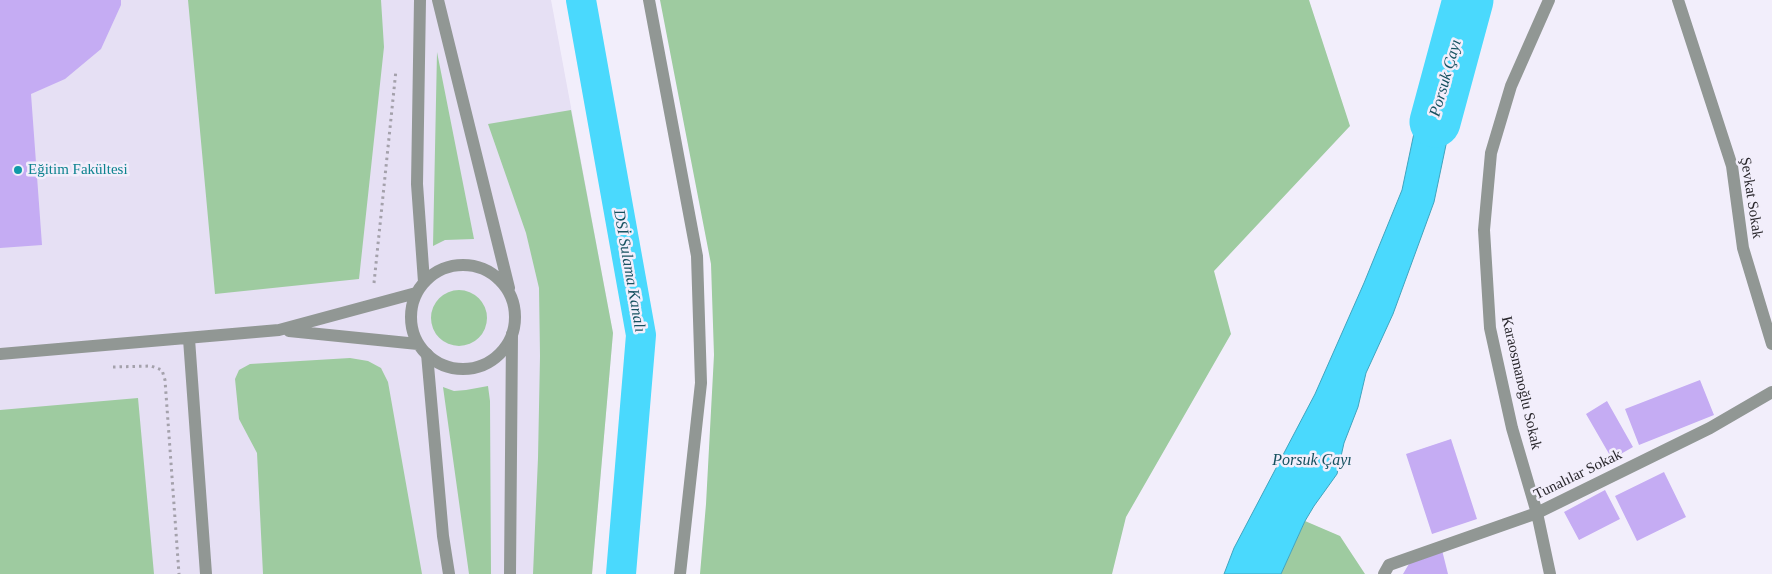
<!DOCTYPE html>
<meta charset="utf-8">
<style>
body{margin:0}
canvas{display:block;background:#f2eefb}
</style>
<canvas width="1772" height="574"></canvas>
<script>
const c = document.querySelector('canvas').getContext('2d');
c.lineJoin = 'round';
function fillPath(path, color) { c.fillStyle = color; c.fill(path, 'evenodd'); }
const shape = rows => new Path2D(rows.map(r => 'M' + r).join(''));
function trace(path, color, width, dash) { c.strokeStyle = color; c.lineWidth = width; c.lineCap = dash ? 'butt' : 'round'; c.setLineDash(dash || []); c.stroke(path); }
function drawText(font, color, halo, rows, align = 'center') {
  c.font = font + ' Georgia,serif'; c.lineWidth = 5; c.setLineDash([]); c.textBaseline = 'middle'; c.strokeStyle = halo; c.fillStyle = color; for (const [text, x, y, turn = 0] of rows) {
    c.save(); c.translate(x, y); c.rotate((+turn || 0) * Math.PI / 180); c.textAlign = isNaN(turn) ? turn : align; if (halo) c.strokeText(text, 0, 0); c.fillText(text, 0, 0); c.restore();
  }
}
fillPath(shape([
 [0,0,551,0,613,333,592,574,0,574]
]), '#e6e0f4');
fillPath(shape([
 [188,0,381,0,384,47,359,279,215,294],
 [660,0,1309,0,1350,126,1214,271,1231,334,1126,517,1112,574,700,574,706,504,714,355,711,264],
 [437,52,474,239,445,240,433,246],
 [571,110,613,333,592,574,533,574,538,458,540,356,539,288,526,233,488,124],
 '431 318a28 28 0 1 1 56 0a28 28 0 1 1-56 0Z',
 [350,358,368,361,381,368,388,382,422,574,263,574,257,453,239,419,235,379,239,370,250,364],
 [488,386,490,401,491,574,469,574,443,387,454,391,466,390],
 [138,398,154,574,0,574,0,410],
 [1305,521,1340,536,1365,574,1281,574]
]), '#9ecba0');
const water = shape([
 [1453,22,1455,102,1434,202,1393,314,1366,373,1358,407,1344,443,1337,474,1314,506,1305,521,1281,574,1224,574,1234,548,1315,394,1364,283,1402,190,1437,24,1453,22]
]);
fillPath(water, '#4ad9fd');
trace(water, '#40a4be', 1);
trace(shape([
 [581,0,641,335,621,574]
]), '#4ad9fd', 30);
trace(shape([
 [1435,122,1468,0]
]), '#4ad9fd', 51);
fillPath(shape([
 [0,0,121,0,121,5,101,49,65,79,31,94,42,245,0,248],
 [1700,380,1714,415,1639,445,1625,409],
 [1607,401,1633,447,1612,459,1586,414],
 [1451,439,1477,519,1432,534,1406,454],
 [1664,472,1686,517,1637,541,1615,496],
 [1605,490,1620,519,1579,540,1564,512],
 [1442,550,1448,574,1403,574,1413,557]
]), '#c5acf3');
trace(shape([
 [374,283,396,70],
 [113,367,151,366,162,370,165,380,179,574]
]), '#a4a1ab', 3, [2.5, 4]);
trace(shape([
 [420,0,417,184,424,282],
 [438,0,509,288],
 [649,0,697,256,701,383,680,574],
 [1549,0,1511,86,1491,153,1484,230,1490,328,1512,428,1537,513,1550,574],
 [1678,0,1732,166,1743,248,1772,344],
 '411 317a52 52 0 1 1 104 0a52 52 0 1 1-104 0Z',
 [289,331,418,344],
 [189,339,206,574],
 [0,354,279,330,416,293],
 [1384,574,1389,565,1537,513,1710,428,1772,392]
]), '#919794', 12);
trace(shape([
 [427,354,443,536,449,574],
 [510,574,512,334]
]), '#919794', 12);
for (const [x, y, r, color] of [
 [18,170,5,"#0f9aa8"]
]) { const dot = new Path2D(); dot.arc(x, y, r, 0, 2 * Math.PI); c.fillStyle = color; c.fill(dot); trace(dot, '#f2eefb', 2); }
drawText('15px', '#0d838f', '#f2eefb', [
 ["Eğitim Fakültesi",28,170]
], 'left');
drawText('15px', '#29272c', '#f2eefb', [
 ["Şevkat Sokak",1751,198,81],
 ["Karaosmanoğlu Sokak",1521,383,77],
 ["Tunalılar Sokak",1578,475,-26]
]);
drawText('italic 16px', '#165160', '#f2eefb', [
 ["Porsuk Çayı",1446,78,-74],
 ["DSİ Sulama Kanalı",629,271,80],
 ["Porsuk Çayı",1312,461]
]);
</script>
